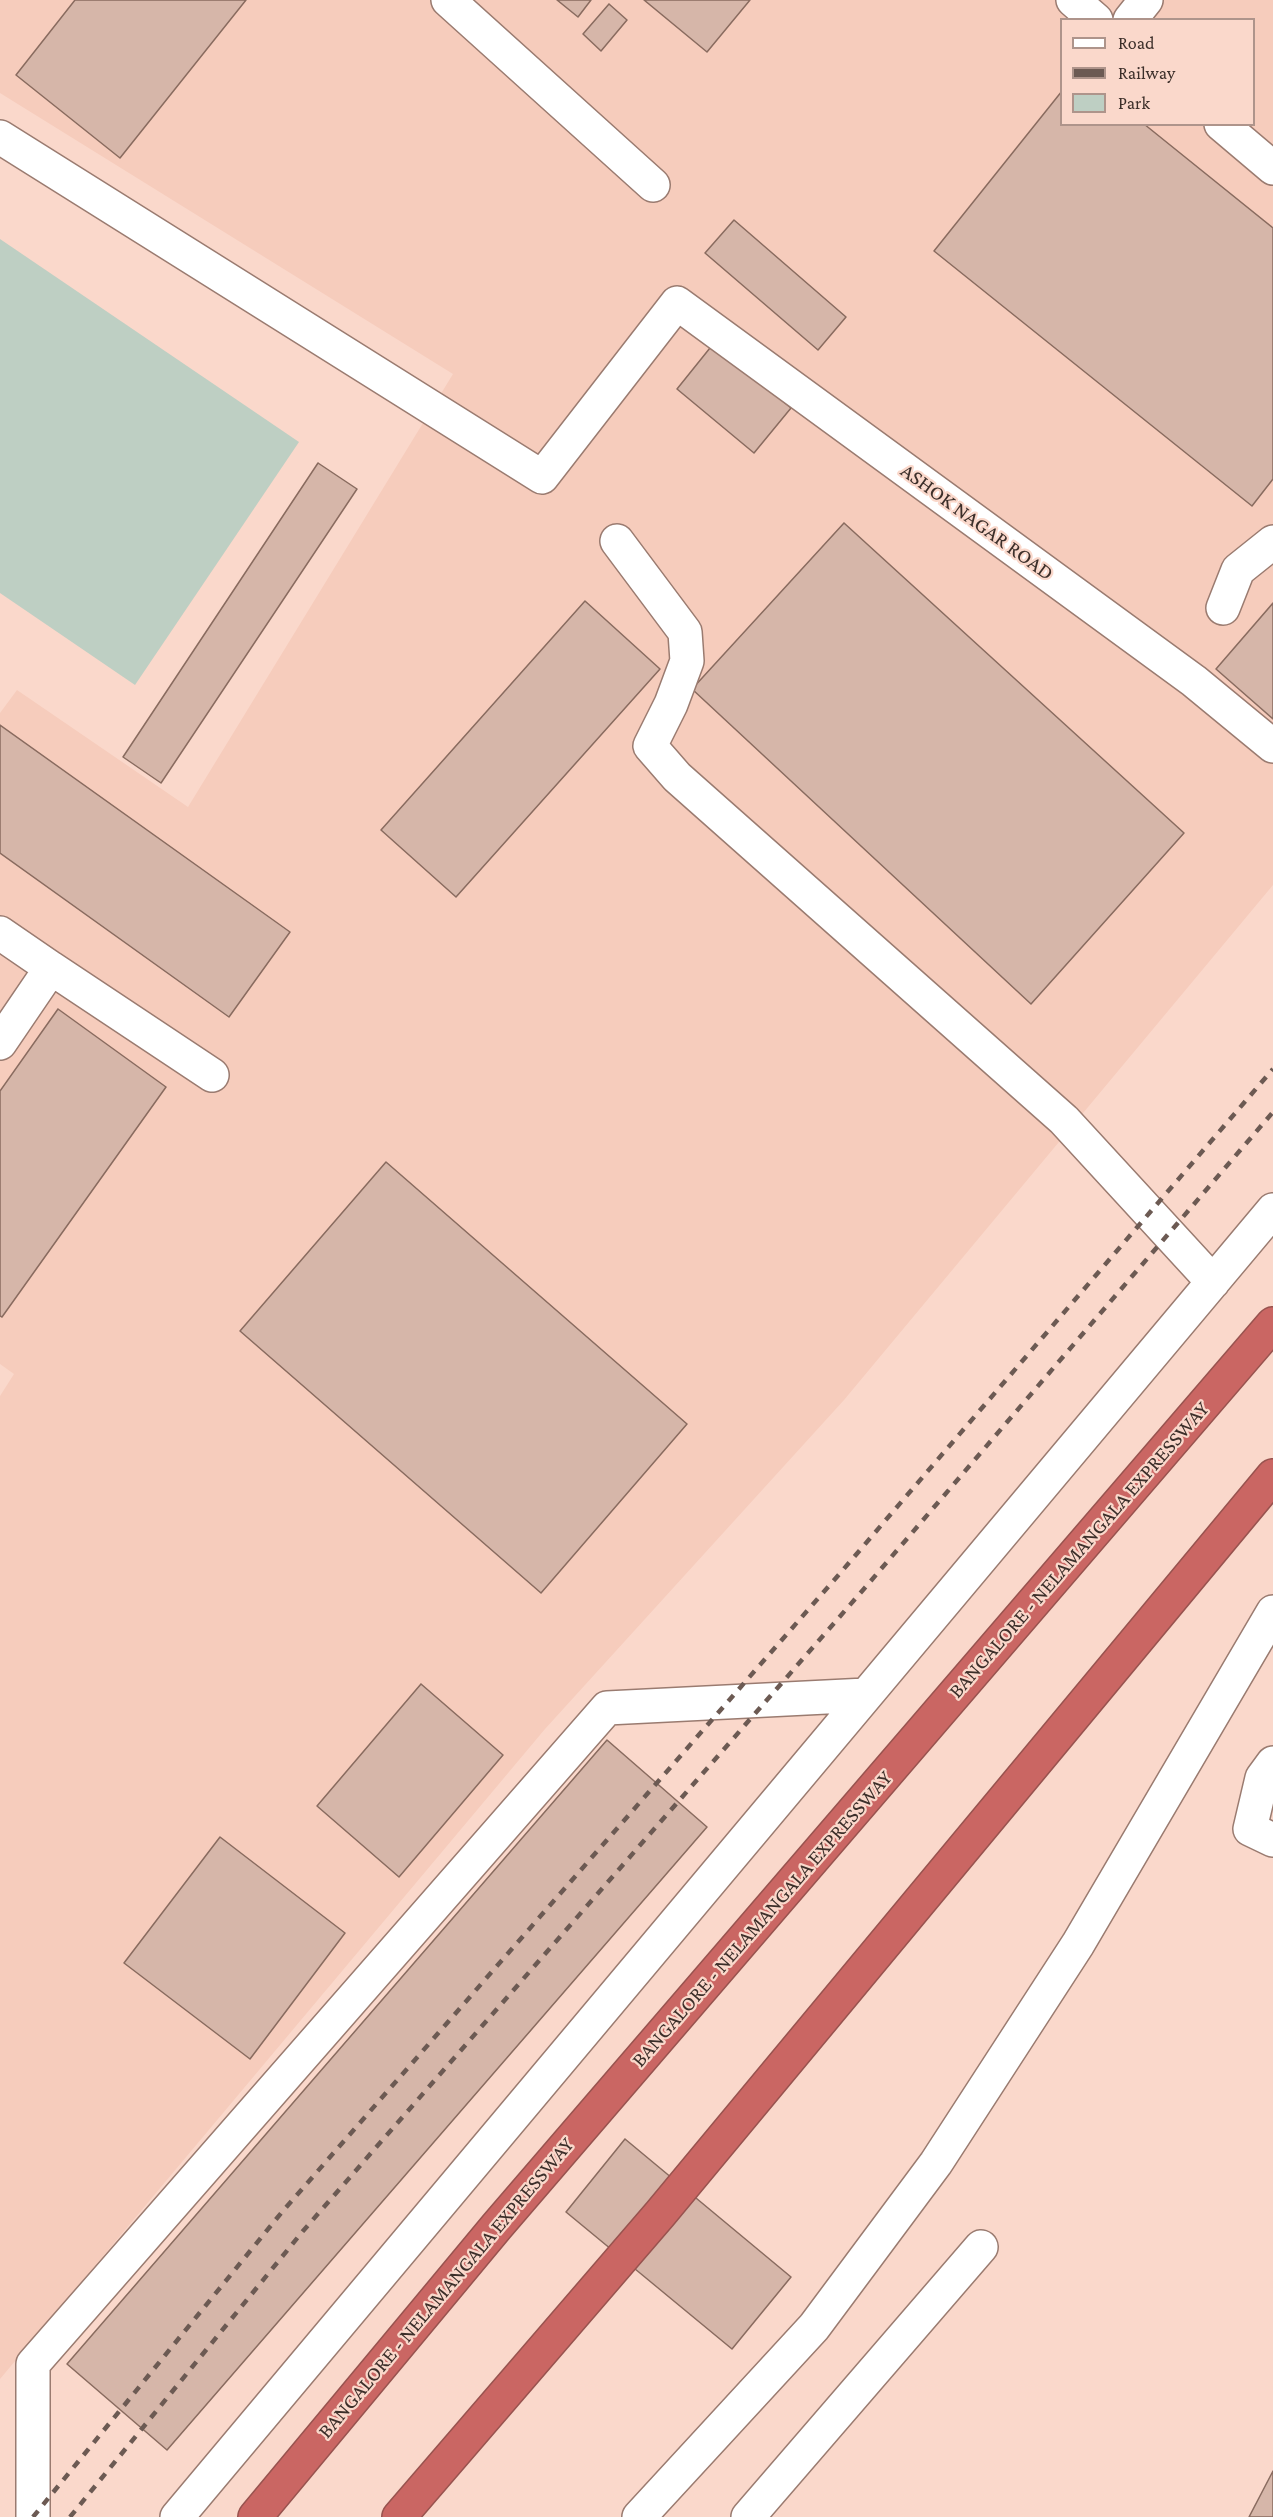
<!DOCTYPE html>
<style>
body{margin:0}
#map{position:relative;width:1273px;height:2517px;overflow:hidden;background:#fad8cb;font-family:"Crimson Pro",serif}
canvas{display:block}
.legend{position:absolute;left:1060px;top:18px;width:195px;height:108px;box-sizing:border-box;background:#fad8cb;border:2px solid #ae948b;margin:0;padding:8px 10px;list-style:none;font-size:18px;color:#3c2f2a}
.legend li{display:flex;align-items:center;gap:12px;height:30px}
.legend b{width:30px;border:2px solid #ae948b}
</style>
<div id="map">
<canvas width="1273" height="2517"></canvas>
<ul class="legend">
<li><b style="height:8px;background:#fff"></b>Road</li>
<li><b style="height:8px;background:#6c5a53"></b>Railway</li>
<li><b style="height:16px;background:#becfc3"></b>Park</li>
</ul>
</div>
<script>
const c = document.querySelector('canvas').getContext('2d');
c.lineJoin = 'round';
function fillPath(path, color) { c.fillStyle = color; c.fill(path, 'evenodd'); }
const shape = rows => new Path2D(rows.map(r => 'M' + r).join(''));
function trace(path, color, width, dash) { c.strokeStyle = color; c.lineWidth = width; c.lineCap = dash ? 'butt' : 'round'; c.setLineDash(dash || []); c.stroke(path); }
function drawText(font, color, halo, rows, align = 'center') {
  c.font = font + ' "Crimson Pro",serif'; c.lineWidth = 4.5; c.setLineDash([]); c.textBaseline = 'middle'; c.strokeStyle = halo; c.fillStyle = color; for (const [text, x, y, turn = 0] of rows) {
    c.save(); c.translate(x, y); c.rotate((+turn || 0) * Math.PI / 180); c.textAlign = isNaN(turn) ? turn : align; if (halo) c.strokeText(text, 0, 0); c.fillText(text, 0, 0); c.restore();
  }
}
fillPath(shape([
 [0,0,1273,0,1273,885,844,1400,545,1729,0,2379,0,1396,14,1374,0,1364,0,713,17,690,188,807,453,374,0,93],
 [1062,20,1254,20,1254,124,1062,124]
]), '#f6ccbc');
fillPath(shape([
 [0,239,299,442,135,685,0,593]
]), '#becfc3');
const building = shape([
 [75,0,246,0,120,158,16,75,75,0],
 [557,0,591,0,578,17,557,0],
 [644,0,750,0,707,52,644,0],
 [609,4,627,20,601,51,583,34,609,4],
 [1062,91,1062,124,1144,124,1273,228,1273,479,1252,506,934,251,1062,91],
 [734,220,846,317,818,350,705,253,734,220],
 [714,343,791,408,754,453,677,389,714,343],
 [318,463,357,489,161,783,123,757,318,463],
 [844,523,1184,833,1031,1004,692,689,844,523],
 [585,601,660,669,456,897,381,830,585,601],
 [1273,603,1273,719,1216,669,1273,603],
 [0,725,290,932,229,1017,0,853,0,725],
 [58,1009,166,1087,2,1317,0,1316,0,1091,58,1009],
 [386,1162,687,1424,541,1593,240,1331,386,1162],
 [421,1684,503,1755,399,1877,317,1806,421,1684],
 [607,1740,707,1827,167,2450,67,2364,607,1740],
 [220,1837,345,1933,250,2059,124,1963,220,1837],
 [625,2139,791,2277,732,2349,566,2212,625,2139],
 [1273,2471,1273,2517,1249,2517,1273,2471]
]);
fillPath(building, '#d6b6a9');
trace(building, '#896b5f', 1.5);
const minor = shape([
 [448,0,653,185],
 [1073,0,1096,20],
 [1130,20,1146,0],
 [1221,124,1273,168],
 [0,137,542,477,677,303,1194,681,1273,746],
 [617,541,685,632,687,661,671,704,650,746,677,777,1064,1120,1213,1282],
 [1223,608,1238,570,1273,542],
 [0,933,51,968,0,1043],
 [51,968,212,1075],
 [1273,1763,1262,1778,1250,1829,1273,1840],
 [33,2517,33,2364,607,1708,866,1695],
 [177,2517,1273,1210],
 [639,2517,814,2327,936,2163,1078,1944,1273,1612],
 [748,2517,981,2247]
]);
const highway = shape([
 [255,2517,497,2226,1273,1324],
 [399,2517,660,2214,1273,1476]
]);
trace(minor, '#9a7b70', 36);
trace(highway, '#98534f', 36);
trace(minor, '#fff', 33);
trace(highway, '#ca6663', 33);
trace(shape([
 [33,2517,282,2212,842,1571,1273,1069],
 [70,2517,303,2231,863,1590,1273,1112]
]), '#6c5a53', 4.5, [8, 8]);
drawText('21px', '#3c2f2a', '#fad8cb', [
 ["ASHOK NAGAR ROAD",977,522,36],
 ["BANGALORE - NELAMANGALA EXPRESSWAY",1079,1550,-49],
 ["BANGALORE - NELAMANGALA EXPRESSWAY",762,1919,-49],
 ["BANGALORE - NELAMANGALA EXPRESSWAY",446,2288,-50]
]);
</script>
